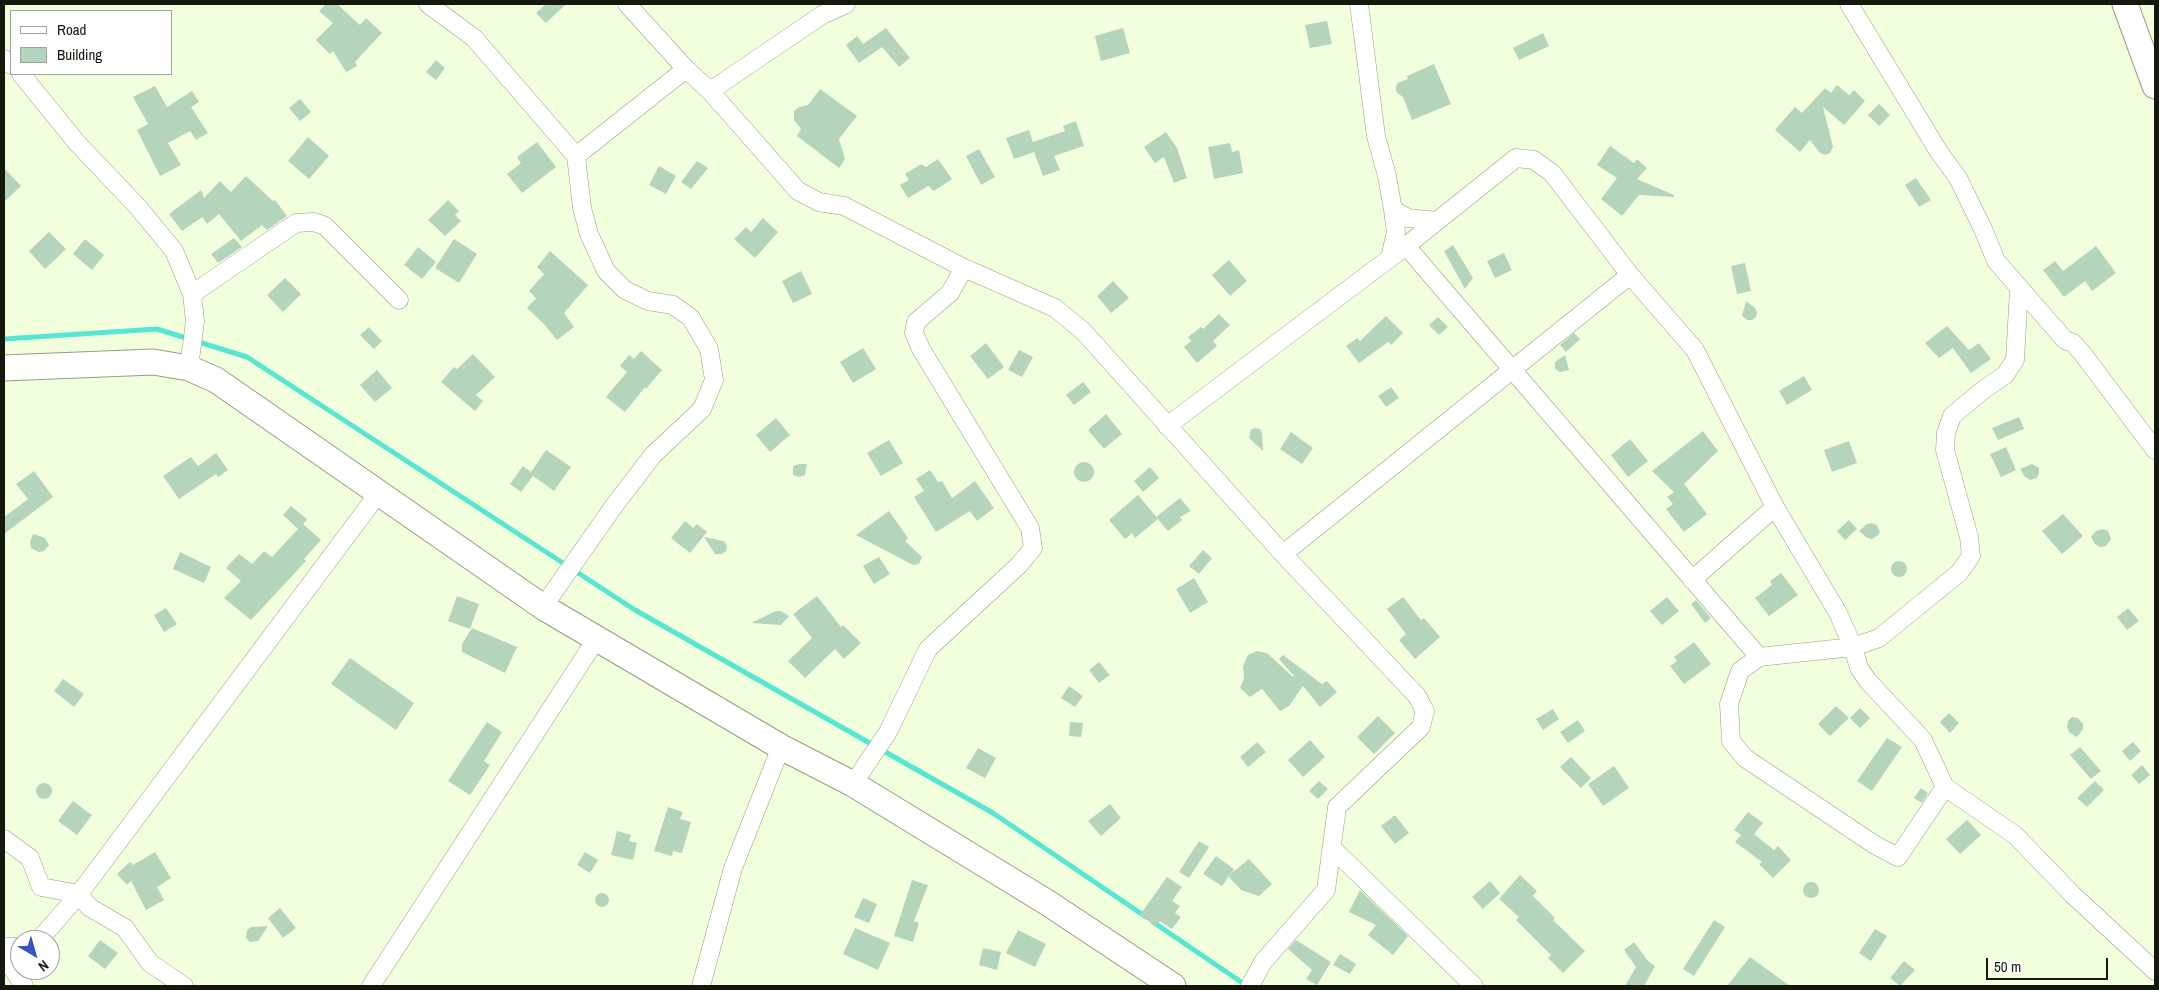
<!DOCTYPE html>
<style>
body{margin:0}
#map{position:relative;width:2159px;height:990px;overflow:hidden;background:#f2ffdd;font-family:"Archivo Narrow",sans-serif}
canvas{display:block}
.frame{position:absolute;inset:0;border:5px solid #15190d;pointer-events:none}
.legend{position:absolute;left:10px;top:10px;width:162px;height:65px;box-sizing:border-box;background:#fff;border:1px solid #a1a39e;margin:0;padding:6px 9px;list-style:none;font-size:15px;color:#15190d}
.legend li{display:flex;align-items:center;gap:10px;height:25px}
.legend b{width:25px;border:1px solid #a1a39e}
.north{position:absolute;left:10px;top:930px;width:50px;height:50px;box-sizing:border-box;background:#fff;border:1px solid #a1a39e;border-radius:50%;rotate:142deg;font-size:14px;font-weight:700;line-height:20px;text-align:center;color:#15190d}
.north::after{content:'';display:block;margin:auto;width:18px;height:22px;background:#3653c5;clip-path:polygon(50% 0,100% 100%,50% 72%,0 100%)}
.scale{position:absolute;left:1986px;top:958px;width:122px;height:22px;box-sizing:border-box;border:2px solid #15190d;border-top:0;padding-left:6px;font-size:15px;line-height:18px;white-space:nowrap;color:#15190d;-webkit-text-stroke:4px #fff;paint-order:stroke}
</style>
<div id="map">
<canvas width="2159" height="990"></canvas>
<div class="frame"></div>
<ul class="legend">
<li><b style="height:6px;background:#fff"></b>Road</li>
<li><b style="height:14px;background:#b5d4bc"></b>Building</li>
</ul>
<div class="north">N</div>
<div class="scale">50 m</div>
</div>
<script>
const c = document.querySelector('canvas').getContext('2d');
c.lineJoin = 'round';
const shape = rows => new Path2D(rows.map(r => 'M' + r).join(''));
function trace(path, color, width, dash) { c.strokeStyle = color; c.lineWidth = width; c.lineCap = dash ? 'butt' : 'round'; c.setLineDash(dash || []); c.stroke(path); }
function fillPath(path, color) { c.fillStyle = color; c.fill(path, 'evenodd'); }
trace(shape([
 [4,339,157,329,247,357,635,610,993,813,1146,917],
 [1153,922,1247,986]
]), '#57e6d1', 5);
fillPath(shape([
 [326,4,337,4,360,25,366,18,382,33,355,62,357,66,346,72,333,51,330,54,316,40,333,23,319,11],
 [546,4,566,4,546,23,536,13],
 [1327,21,1332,44,1310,48,1305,25],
 [886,28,910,58,899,67,882,47,859,63,846,45,857,36,863,44],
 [1123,28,1130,53,1101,61,1095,36],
 [1543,33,1549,46,1519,60,1513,48],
 [436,60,445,68,436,80,426,72],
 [1434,64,1451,104,1412,120,1403,97,1396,92,1396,87,1397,83,1408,79,1407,76],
 [1837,85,1849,95,1854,90,1865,101,1844,125,1823,107,1833,147,1830,153,1825,155,1820,153,1810,140,1800,152,1775,130,1795,107,1802,113,1825,88,1831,93],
 [155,86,167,107,192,91,199,102,191,107,208,133,196,140,190,131,168,143,181,165,160,176,137,130,148,124,133,97],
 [820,89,857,116,839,139,845,159,839,168,797,136,801,129,794,120,794,111,799,107,808,105],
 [300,99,311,112,300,121,289,108],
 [1879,104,1890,115,1879,126,1868,115],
 [1076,121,1084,146,1054,156,1060,170,1043,176,1034,152,1014,159,1006,138,1029,130,1033,142,1065,131,1063,126],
 [1166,132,1177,148,1187,178,1174,183,1164,157,1155,163,1144,147],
 [308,137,329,156,309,179,288,161],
 [537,142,556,167,522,193,507,174,521,163,517,157],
 [1230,143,1232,152,1239,150,1243,173,1214,179,1208,147],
 [1610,146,1634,163,1637,159,1647,168,1637,179,1674,195,1674,197,1639,195,1622,216,1601,199,1617,178,1597,165],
 [979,149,995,177,981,185,966,156],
 [938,159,952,179,934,191,928,186,908,198,900,185,909,180,905,174,921,164,926,167],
 [697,161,708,168,691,189,681,182],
 [659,166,676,176,666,194,649,185],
 [4,168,21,186,4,202],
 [246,176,273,201,275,200,287,216,267,230,262,225,241,241,219,214,207,224,202,217,182,231,169,214,201,190,204,198,220,181,231,192],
 [1916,178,1931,200,1919,207,1905,185],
 [448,200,459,211,455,215,461,221,445,236,428,220],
 [763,218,778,232,755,258,734,239,746,227,751,232],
 [49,232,66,249,45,269,29,251],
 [234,238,242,247,218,263,211,254],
 [85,239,104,255,92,270,73,254],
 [454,239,477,254,459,283,435,268],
 [1453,245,1473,278,1465,289,1444,251],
 [2096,246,2116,273,2092,291,2085,281,2064,297,2043,270,2055,261,2063,271],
 [418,247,436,262,422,279,404,265],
 [550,251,588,285,564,313,574,327,557,340,544,324,527,308,536,298,529,291,544,274,537,267],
 [1504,253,1512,270,1495,278,1487,261],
 [1229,260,1247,281,1230,296,1212,275],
 [1745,263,1751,291,1737,294,1731,266],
 [801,271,812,294,793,303,782,281],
 [285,278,301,294,283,312,267,295],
 [1113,281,1129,298,1111,313,1097,296],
 [1746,301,1755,308,1757,313,1756,317,1752,320,1747,320,1742,316],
 [1219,314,1230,325,1213,341,1217,346,1197,363,1184,347,1191,341,1188,337,1201,327,1203,329],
 [1386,316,1403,333,1391,345,1388,342,1359,363,1346,346,1357,338,1360,341],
 [1438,317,1448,327,1439,335,1429,325],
 [1947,326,1969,350,1979,343,1991,359,1971,373,1953,348,1939,358,1925,343],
 [369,327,382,341,374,349,360,335],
 [1574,333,1580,339,1566,352,1560,345],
 [986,343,1004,367,988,379,970,356],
 [863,348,876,369,853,383,840,362],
 [1019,350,1033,357,1022,377,1008,370],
 [641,351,662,370,646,389,645,387,625,412,606,397,627,372,620,366,629,355,634,359],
 [473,354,495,377,476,395,483,401,475,411,441,382,454,367,457,369],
 [1565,355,1569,370,1560,372,1555,369,1555,362],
 [377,370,392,388,375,402,360,385],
 [1804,376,1812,390,1787,405,1779,391],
 [1083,382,1091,392,1074,405,1066,395],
 [1391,387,1399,398,1386,407,1378,396],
 [1106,414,1122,434,1104,449,1088,430],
 [2019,417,2024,429,1998,440,1992,428],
 [776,418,790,435,770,452,756,435],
 [1256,428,1260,429,1262,433,1263,451,1249,438,1251,429],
 [1703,431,1718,451,1684,484,1707,514,1684,532,1666,509,1673,504,1667,497,1674,492,1652,471],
 [1291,432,1313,448,1302,464,1280,449],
 [1630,439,1648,461,1628,477,1611,455],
 [889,440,903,463,881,476,867,453],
 [1849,441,1857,463,1832,472,1824,450],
 [2006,447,2016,470,2001,477,1990,454],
 [546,450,571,467,554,491,533,476,521,492,510,484,523,466,531,472],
 [216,453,228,470,218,477,216,474,179,499,163,476,191,457,198,466],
 '1074 472a10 10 0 1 1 20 0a10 10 0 1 1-20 0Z',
 [799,464,807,464,805,475,799,477,793,475,793,466],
 [2032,464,2039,468,2039,473,2037,478,2030,480,2025,477,2020,469],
 [1150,467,1159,478,1143,492,1134,481],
 [930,470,938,482,942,481,952,498,975,481,994,508,977,521,970,511,936,532,914,497,924,491,916,479],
 [34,471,53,497,4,534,4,517,28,499,16,484],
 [1138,495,1158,519,1135,538,1132,533,1125,539,1109,520],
 [1180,498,1191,511,1180,517,1182,520,1168,531,1156,517],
 [291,506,307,519,303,524,321,540,304,559,306,561,251,620,224,598,241,581,226,568,239,554,252,564,264,551,272,557,298,529,283,515],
 [889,511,908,538,905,541,922,557,919,564,913,565,856,535],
 [2063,514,2083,536,2062,554,2042,531],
 [1849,520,1857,529,1845,540,1837,531],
 [685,521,693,528,697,524,707,532,690,553,671,538],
 [1872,523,1877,525,1880,532,1877,536,1872,539,1867,538,1859,531,1867,524],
 [2102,529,2108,531,2111,539,2106,546,2100,547,2095,544,2091,537,2096,531],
 [33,534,45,538,49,545,44,551,38,552,31,548,30,542],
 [704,537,724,541,727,546,726,551,722,554,715,554],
 [1203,550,1212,558,1199,574,1189,566],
 [180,552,211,567,204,583,173,569],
 [879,557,890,574,874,584,863,566],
 '1891 569a8 8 0 1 1 16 0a8 8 0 1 1-16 0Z',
 [1781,573,1798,595,1769,616,1755,598,1772,585,1770,581],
 [1194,578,1208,602,1190,613,1176,589],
 [457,596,479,604,470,629,448,621],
 [817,596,841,627,843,625,861,643,844,659,835,649,805,678,788,661,812,638,793,614],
 [1403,597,1421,620,1424,618,1440,637,1415,659,1399,640,1406,634,1387,609],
 [1667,597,1679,611,1662,625,1650,611],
 [1696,600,1711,618,1705,623,1691,604],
 [166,608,177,624,164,632,154,615],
 [2128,608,2139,621,2127,630,2117,617],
 [776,611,781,611,789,616,781,625,751,623],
 [472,628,517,647,505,673,462,652,462,644],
 [1694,642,1711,664,1684,684,1670,666,1677,661,1674,657],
 [1257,651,1267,653,1293,677,1294,676,1279,659,1283,655,1322,684,1327,681,1337,692,1320,707,1303,686,1289,706,1280,711,1262,689,1250,697,1240,688,1244,678,1243,666,1248,655],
 [350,658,414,703,396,730,331,684],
 [1099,662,1110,675,1099,683,1089,670],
 [63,679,84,694,74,707,54,691],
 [1069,686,1083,696,1075,707,1061,698],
 [1836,706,1849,718,1830,736,1818,724],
 [1860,708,1870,718,1860,728,1850,718],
 [1553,709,1559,719,1543,730,1536,719],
 [1949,713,1959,723,1950,733,1940,722],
 [1378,716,1395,733,1374,754,1357,737],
 [2072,717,2078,718,2083,724,2083,729,2077,737,2069,732,2067,727,2068,721],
 [1578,720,1585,731,1568,743,1560,732],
 [487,722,502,732,484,761,490,765,470,795,448,781],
 [1070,722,1083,723,1081,737,1069,736],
 [1887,738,1902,747,1872,791,1857,781],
 [1310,740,1325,757,1303,777,1288,760],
 [1257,742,1266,752,1248,767,1240,757],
 [2133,742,2141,751,2130,761,2122,751],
 [2080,747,2101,771,2091,779,2070,755],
 [978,748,996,758,985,778,966,768],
 [1571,757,1591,778,1581,788,1560,767],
 [2142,765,2150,775,2139,784,2131,775],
 [1614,766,1629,788,1603,806,1588,784],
 [1319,781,1328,789,1318,799,1309,791],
 [2095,781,2104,790,2087,807,2077,798],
 '36 791a8 8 0 1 1 16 0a8 8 0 1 1-16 0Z',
 [1921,788,1928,793,1922,803,1914,798],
 [73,801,92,815,77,835,58,821],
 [1110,804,1121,818,1101,836,1088,821],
 [668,807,683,812,680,819,691,822,682,853,673,851,672,856,654,851],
 [1748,812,1763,823,1754,834,1774,850,1778,846,1791,860,1773,878,1759,864,1762,862,1735,842,1741,835,1734,830],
 [1395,815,1409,833,1395,844,1381,826],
 [1967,820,1981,835,1960,854,1946,839],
 [617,831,631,835,629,841,637,843,633,860,611,855],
 [1199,841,1209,847,1189,878,1179,872],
 [155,852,171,878,157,887,164,900,146,910,131,881,127,885,117,874,130,862,133,865],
 [585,852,598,860,590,873,577,865],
 [1216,856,1234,869,1222,886,1203,874],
 [1249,859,1272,884,1259,896,1241,890,1228,876],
 [1520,875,1537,891,1533,896,1555,918,1553,920,1585,951,1563,973,1548,958,1551,955,1516,920,1519,917,1499,899],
 [1167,877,1182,887,1172,901,1180,906,1175,913,1181,917,1172,929,1160,921,1156,926,1140,915],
 [912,880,928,885,914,921,919,923,913,942,894,936],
 [1490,881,1500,893,1483,909,1472,897],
 '1803 890a8 8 0 1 1 16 0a8 8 0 1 1-16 0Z',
 [1360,890,1408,936,1393,955,1368,935,1376,925,1349,912],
 '595 900a7 7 0 1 1 14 0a7 7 0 1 1-14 0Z',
 [863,898,877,904,869,923,854,917],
 [280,908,296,928,283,938,268,918],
 [1714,920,1725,927,1694,976,1683,969],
 [268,926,258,941,250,942,246,938,247,930,251,927],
 [855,928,890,943,878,970,843,954],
 [1875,929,1887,936,1871,961,1859,953],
 [1018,930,1046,944,1035,967,1006,953],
 [100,940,118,953,105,969,88,956],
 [1296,940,1331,962,1317,985,1306,979,1312,970,1288,949],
 [1634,942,1648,961,1655,966,1644,986,1625,986,1636,967,1624,950],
 [983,948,1001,952,997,970,979,965],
 [1340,954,1356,964,1350,974,1333,965],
 [1750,957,1790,986,1727,986],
 [1904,961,1915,970,1900,986,1890,978]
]), '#b5d4bc');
const street = shape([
 [428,4,474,38,576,156,582,208,589,234,606,271,625,290,648,301,673,305,691,318,709,349,714,380,702,409,653,455,614,506,543,607],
 [627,4,686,69,710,91,798,191,819,202,844,206,964,268,1055,308,1083,331,1283,554,1417,696,1425,711,1421,727,1337,807,1326,890,1263,962,1250,986],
 [1359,4,1376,136,1387,176,1393,210,1396,232,1390,258],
 [1849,4,1939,152,1958,178,1983,229,1996,261,2065,340,2073,343,2082,353,2155,450],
 [4,59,11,65],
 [21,74,77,143,138,207,174,251,192,294,195,321,189,368],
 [710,91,822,15,846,4],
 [576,156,686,69],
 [1393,210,1408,218,1437,221],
 [1406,246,1759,657],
 [192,294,296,223,314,222,325,226,399,300],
 [1167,426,1406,246,1516,158,1534,160,1552,173,1630,275,1695,350,1775,507,1838,613,1853,647,1859,668,1868,681,1923,740,1945,787,2015,835,2073,895,2155,971],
 [1283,554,1630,275],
 [1692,580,1775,507],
 [853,784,888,732,928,649,1019,565,1033,548,1030,528,921,349,914,333,916,322,950,293,964,268],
 [1945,787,1898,857,1875,845,1745,758,1731,741,1729,704,1740,671,1759,657,1853,647,1879,638,1959,573,1971,556,1969,537,1945,450,1946,433,1952,416,1983,390,2005,375,2015,360,2019,289],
 [4,839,30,858,41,887,79,894,89,907,125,928,150,963,184,986],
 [1332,848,1474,986],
 [38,940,41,938,79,894,378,494],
 [4,947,20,947],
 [4,956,24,986],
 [371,986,597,638],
 [701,986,733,868,781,747]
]);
const secondary = shape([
 [2125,4,2155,86],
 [4,368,153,362,189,368,216,380,543,607,781,747,853,784,1048,903,1173,986]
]);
trace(street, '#939e7f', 19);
trace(secondary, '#939e7f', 27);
trace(street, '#fff', 18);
trace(secondary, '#fff', 25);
</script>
